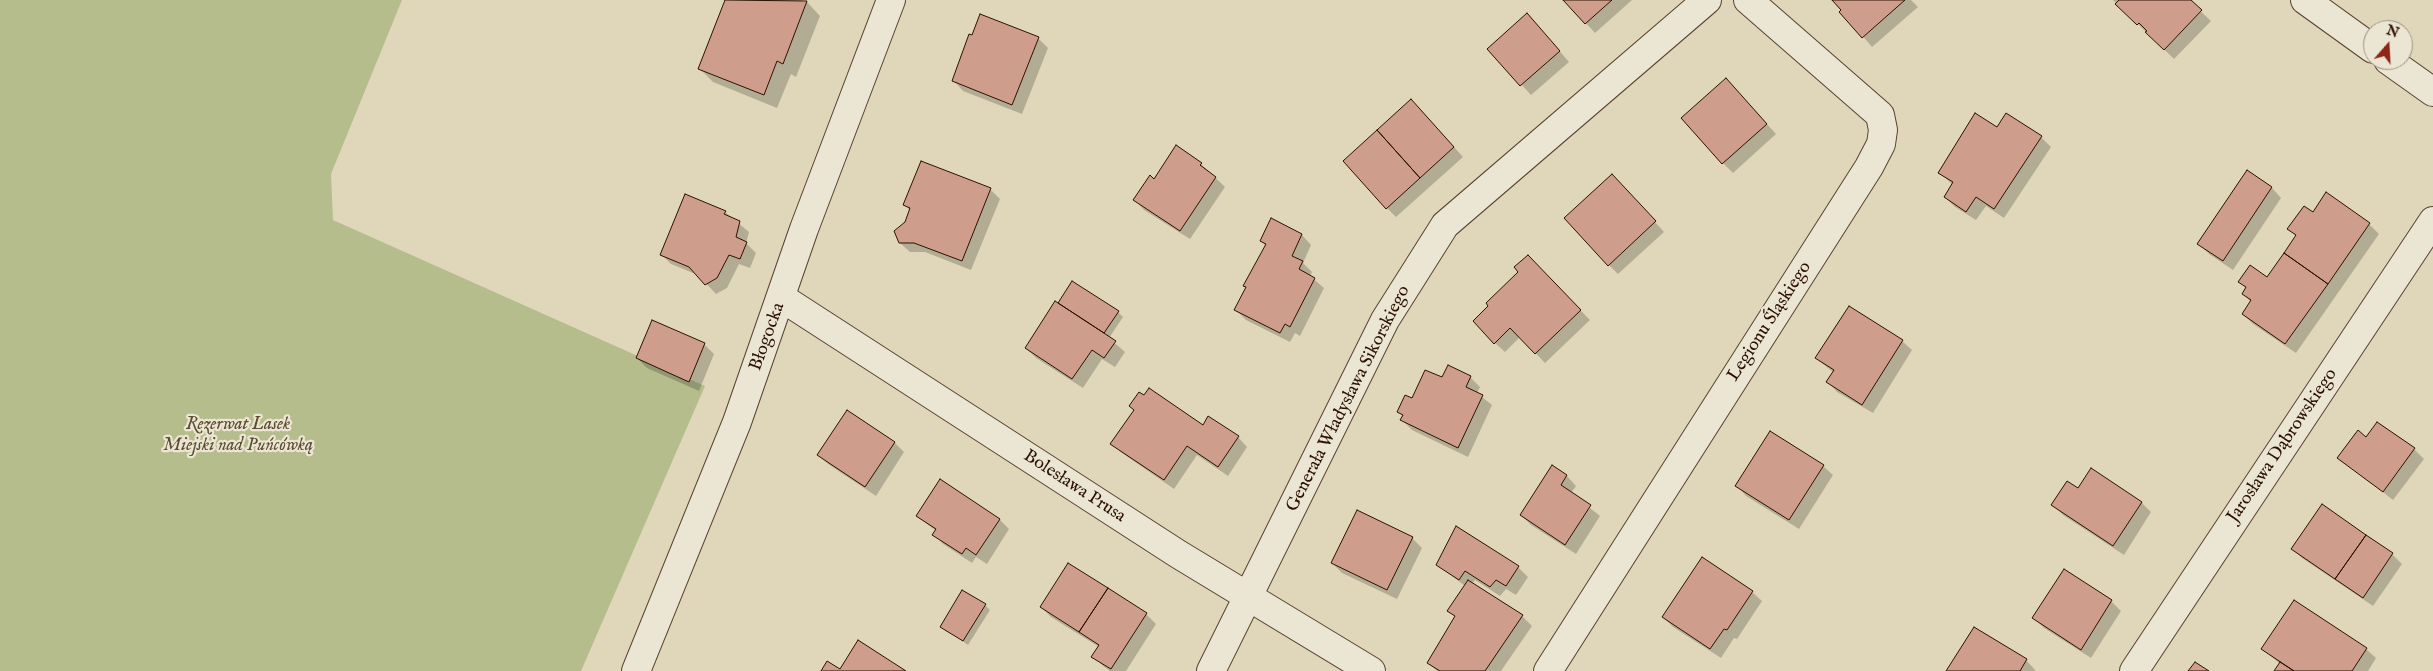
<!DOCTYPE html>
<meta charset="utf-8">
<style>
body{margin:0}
#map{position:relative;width:2433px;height:671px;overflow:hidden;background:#e0d7bb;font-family:"IM FELL English",serif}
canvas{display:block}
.north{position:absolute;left:2363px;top:20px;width:50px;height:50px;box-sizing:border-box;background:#ebe5d3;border:1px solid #9e907f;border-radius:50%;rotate:19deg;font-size:14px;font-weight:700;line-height:20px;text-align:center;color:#2b1100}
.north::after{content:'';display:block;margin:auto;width:18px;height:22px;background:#8f2418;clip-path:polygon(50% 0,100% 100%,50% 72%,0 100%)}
</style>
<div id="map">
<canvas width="2433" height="671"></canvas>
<div class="north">N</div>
</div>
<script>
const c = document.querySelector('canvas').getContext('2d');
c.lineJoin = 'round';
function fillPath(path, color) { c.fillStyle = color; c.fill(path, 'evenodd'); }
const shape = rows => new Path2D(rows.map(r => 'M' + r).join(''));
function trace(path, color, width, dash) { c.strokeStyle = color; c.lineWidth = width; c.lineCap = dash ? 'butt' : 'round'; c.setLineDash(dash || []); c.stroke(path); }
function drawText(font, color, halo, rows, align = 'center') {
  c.font = font + ' "IM FELL English",serif'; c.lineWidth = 4.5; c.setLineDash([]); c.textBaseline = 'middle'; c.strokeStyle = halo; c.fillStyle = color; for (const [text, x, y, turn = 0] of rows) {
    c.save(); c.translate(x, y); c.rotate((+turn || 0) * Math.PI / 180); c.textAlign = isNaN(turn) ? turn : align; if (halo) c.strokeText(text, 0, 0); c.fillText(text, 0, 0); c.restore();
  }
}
fillPath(shape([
 [0,0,402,0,331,174,333,220,705,386,581,671,0,671]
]), '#b6bd8d');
fillPath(shape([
 [726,0,801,0,807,2,820,16,796,77,791,74,777,108,713,82,699,68],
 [1565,0,1632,0,1595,33],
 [1832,0,1911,0,1918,7,1872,47],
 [2113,0,2189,0,2211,21,2174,59],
 [1537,25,1569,62,1531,95,1489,49],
 [972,36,1038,38,1048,48,1022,114,963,91,954,81],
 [1735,89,1776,134,1733,173,1723,163],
 [1421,110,1463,157,1396,217,1387,208],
 [1997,129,2041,137,2051,147,2004,218,1986,206,1976,220,1955,207,1945,197,1953,185,1940,173],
 [1201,164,1225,187,1190,239,1144,210,1135,200,1155,181],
 [2248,172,2272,188,2281,198,2233,270,2209,254,2199,244],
 [1622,185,1664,232,1618,274,1609,265],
 [990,189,1000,199,971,270,925,252,910,252,900,243,910,211,905,205],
 [2327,194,2369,224,2379,234,2296,353,2253,324,2243,314,2251,302,2243,294,2247,289,2240,282,2267,279,2297,237,2289,229,2313,214],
 [725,212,749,232,746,243,756,253,750,268,739,264,727,288,716,294,698,275,671,264,661,254],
 [1272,220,1302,235,1311,245,1303,263,1312,272,1310,276,1324,288,1300,336,1295,333,1290,342,1246,320,1236,310,1255,265,1267,247,1261,241],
 [1528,257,1590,320,1545,363,1520,337,1505,352,1495,343,1490,306,1520,272],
 [1056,303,1118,312,1123,317,1109,338,1125,352,1115,367,1102,359,1083,388,1036,358,1026,348],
 [1902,341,1912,350,1873,413,1837,392,1828,382,1834,373,1816,358],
 [704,344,714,354,699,391,647,368,637,358],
 [1470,377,1480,387,1477,393,1492,405,1468,457,1412,430,1402,420,1404,417,1399,412,1412,399,1442,379],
 [847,411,895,443,904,452,876,496,828,464,818,455],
 [1203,426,1238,437,1247,447,1228,476,1197,455,1174,489,1122,453,1112,443],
 [2367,439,2414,449,2424,459,2393,500,2339,458],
 [1823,466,1833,475,1799,529,1746,496,1737,486],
 [1552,467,1567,476,1576,486,1571,493,1600,516,1576,554,1531,525,1521,515],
 [2091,470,2142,503,2151,512,2124,555,2063,515,2053,505,2078,489],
 [940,481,1000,520,1009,529,987,564,976,557,972,563,943,544,934,534,936,531,917,516],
 [2322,506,2392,554,2402,564,2373,606,2302,558,2293,549],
 [1412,538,1422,548,1397,599,1342,573,1332,563],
 [1069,565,1146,614,1156,624,1126,671,1110,671,1103,666,1093,656,1099,647,1051,617,1041,607],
 [1438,565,1518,567,1528,577,1516,595,1506,589,1500,596,1475,580,1472,584,1522,616,1532,626,1501,671,1437,671,1429,663,1455,617,1449,611,1465,586],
 [2064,571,2111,601,2121,611,2091,658,2044,628,2034,618],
 [1752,592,1762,601,1737,639,1734,638,1721,658,1673,627,1663,617],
 [985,605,990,610,968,645,941,626],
 [1974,628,2026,660,2036,671,1947,671],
 [2263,649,2366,649,2376,658,2368,671,2276,671,2280,664]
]), '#0003');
const building = shape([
 [725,0,807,1,783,64,777,61,764,95,698,69,725,0],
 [1563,0,1612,0,1585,24,1563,0],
 [1832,0,1905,0,1862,38,1839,12,1841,10,1832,0],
 [2119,0,2191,0,2202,10,2164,50,2145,32,2147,31,2139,23,2137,25,2115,4,2119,0],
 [1527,13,1560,51,1520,86,1487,49,1527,13],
 [980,14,1039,37,1012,105,952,81,969,34,972,35,980,14],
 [1726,78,1767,124,1722,164,1681,118,1726,78],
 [1411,99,1454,147,1420,178,1377,130,1411,99],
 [1975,113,1997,127,2006,113,2042,136,1994,209,1976,197,1966,212,1944,197,1953,182,1938,173,1975,113],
 [1377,130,1420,178,1386,209,1343,161,1377,130],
 [1176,145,1202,163,1200,165,1216,177,1180,231,1133,200,1150,175,1154,179,1176,145],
 [921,161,991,188,962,261,914,243,899,243,894,231,905,222,910,208,903,205,921,161],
 [2247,170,2272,187,2223,261,2197,244,2247,170],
 [1612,174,1656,221,1608,266,1564,218,1612,174],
 [2326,192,2370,223,2328,284,2284,253,2296,235,2287,229,2304,206,2313,212,2326,192],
 [685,194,726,211,724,214,740,221,736,237,747,242,740,259,729,255,717,278,705,285,689,267,660,255,685,194],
 [1271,218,1302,234,1292,256,1303,261,1299,269,1315,278,1290,327,1285,324,1280,333,1234,310,1246,287,1243,286,1266,244,1260,241,1271,218],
 [2284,253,2328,284,2285,344,2242,314,2251,300,2242,294,2246,287,2238,282,2250,265,2267,277,2284,253],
 [1528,255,1581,310,1535,354,1510,328,1494,344,1473,321,1488,306,1486,303,1518,272,1514,267,1528,255],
 [1072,281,1119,311,1104,333,1058,303,1072,281],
 [1055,301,1116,341,1104,358,1092,350,1072,379,1025,348,1055,301],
 [1849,306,1903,340,1862,405,1826,382,1834,370,1815,358,1849,306],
 [652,320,705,343,689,382,636,358,652,320],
 [1448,365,1471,376,1466,387,1483,395,1458,448,1400,420,1403,415,1397,412,1405,395,1412,398,1425,370,1442,377,1448,365],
 [1149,388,1203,425,1208,416,1239,436,1218,467,1187,446,1164,480,1110,444,1134,410,1129,406,1139,392,1144,395,1149,388],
 [847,410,895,442,865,487,817,455,847,410],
 [2377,422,2415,448,2383,492,2337,458,2358,430,2366,437,2377,422],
 [1770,431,1824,465,1789,520,1735,486,1770,431],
 [1552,465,1567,475,1561,485,1591,505,1565,545,1520,515,1552,465],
 [2091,468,2142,502,2113,546,2051,505,2067,481,2078,488,2091,468],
 [940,479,1000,519,976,555,966,548,962,554,932,535,936,529,916,516,940,479],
 [2322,504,2366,535,2335,579,2291,549,2322,504],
 [1357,510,1413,537,1387,590,1331,563,1357,510],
 [1456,526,1519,566,1506,586,1496,580,1490,587,1465,571,1459,580,1436,565,1456,526],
 [2366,535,2393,553,2363,598,2335,579,2366,535],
 [1702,557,1753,591,1727,630,1724,629,1710,649,1662,617,1702,557],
 [1068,563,1108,588,1079,632,1040,607,1068,563],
 [2064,569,2112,600,2081,650,2032,618,2064,569],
 [1468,580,1523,615,1485,671,1440,671,1427,663,1455,616,1447,611,1468,580],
 [1108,588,1147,613,1111,669,1091,657,1099,645,1079,632,1108,588],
 [962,590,986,604,963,641,940,627,962,590],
 [2294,600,2367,648,2352,671,2294,671,2261,649,2294,600],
 [1974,627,2027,659,2020,671,1946,671,1974,627],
 [858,640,906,671,821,671,827,661,840,669,858,640],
 [2195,662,2209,671,2188,671,2195,662],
 [2280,662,2294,671,2274,671,2280,662]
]);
fillPath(building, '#cf9d8c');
trace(building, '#2b1100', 1);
const minor = shape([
 [2305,0,2373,49],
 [2388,60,2433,92],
 [782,298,1178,554,1371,671],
 [636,671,737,422,804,229,891,0],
 [1211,671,1385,320,1445,225,1707,0],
 [1548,671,1869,167,1881,144,1883,130,1880,115,1748,0],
 [2134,671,2433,221]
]);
trace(minor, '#58422f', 30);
trace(minor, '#ebe5d3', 28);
drawText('18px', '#2b1100', '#ebe5d3', [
 ["Legionu Śląskiego",1770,322,-57],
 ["Błogocka",768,337,-70],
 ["Generała Władysława Sikorskiego",1349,399,-63],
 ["Jarosława Dąbrowskiego",2283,446,-56],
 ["Bolesława Prusa",1074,487,33]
]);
drawText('italic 18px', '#5c4d31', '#ebe5d3', [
 ["Rezerwat Lasek",238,425],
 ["Miejski nad Puńcówką",238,446]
]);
</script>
